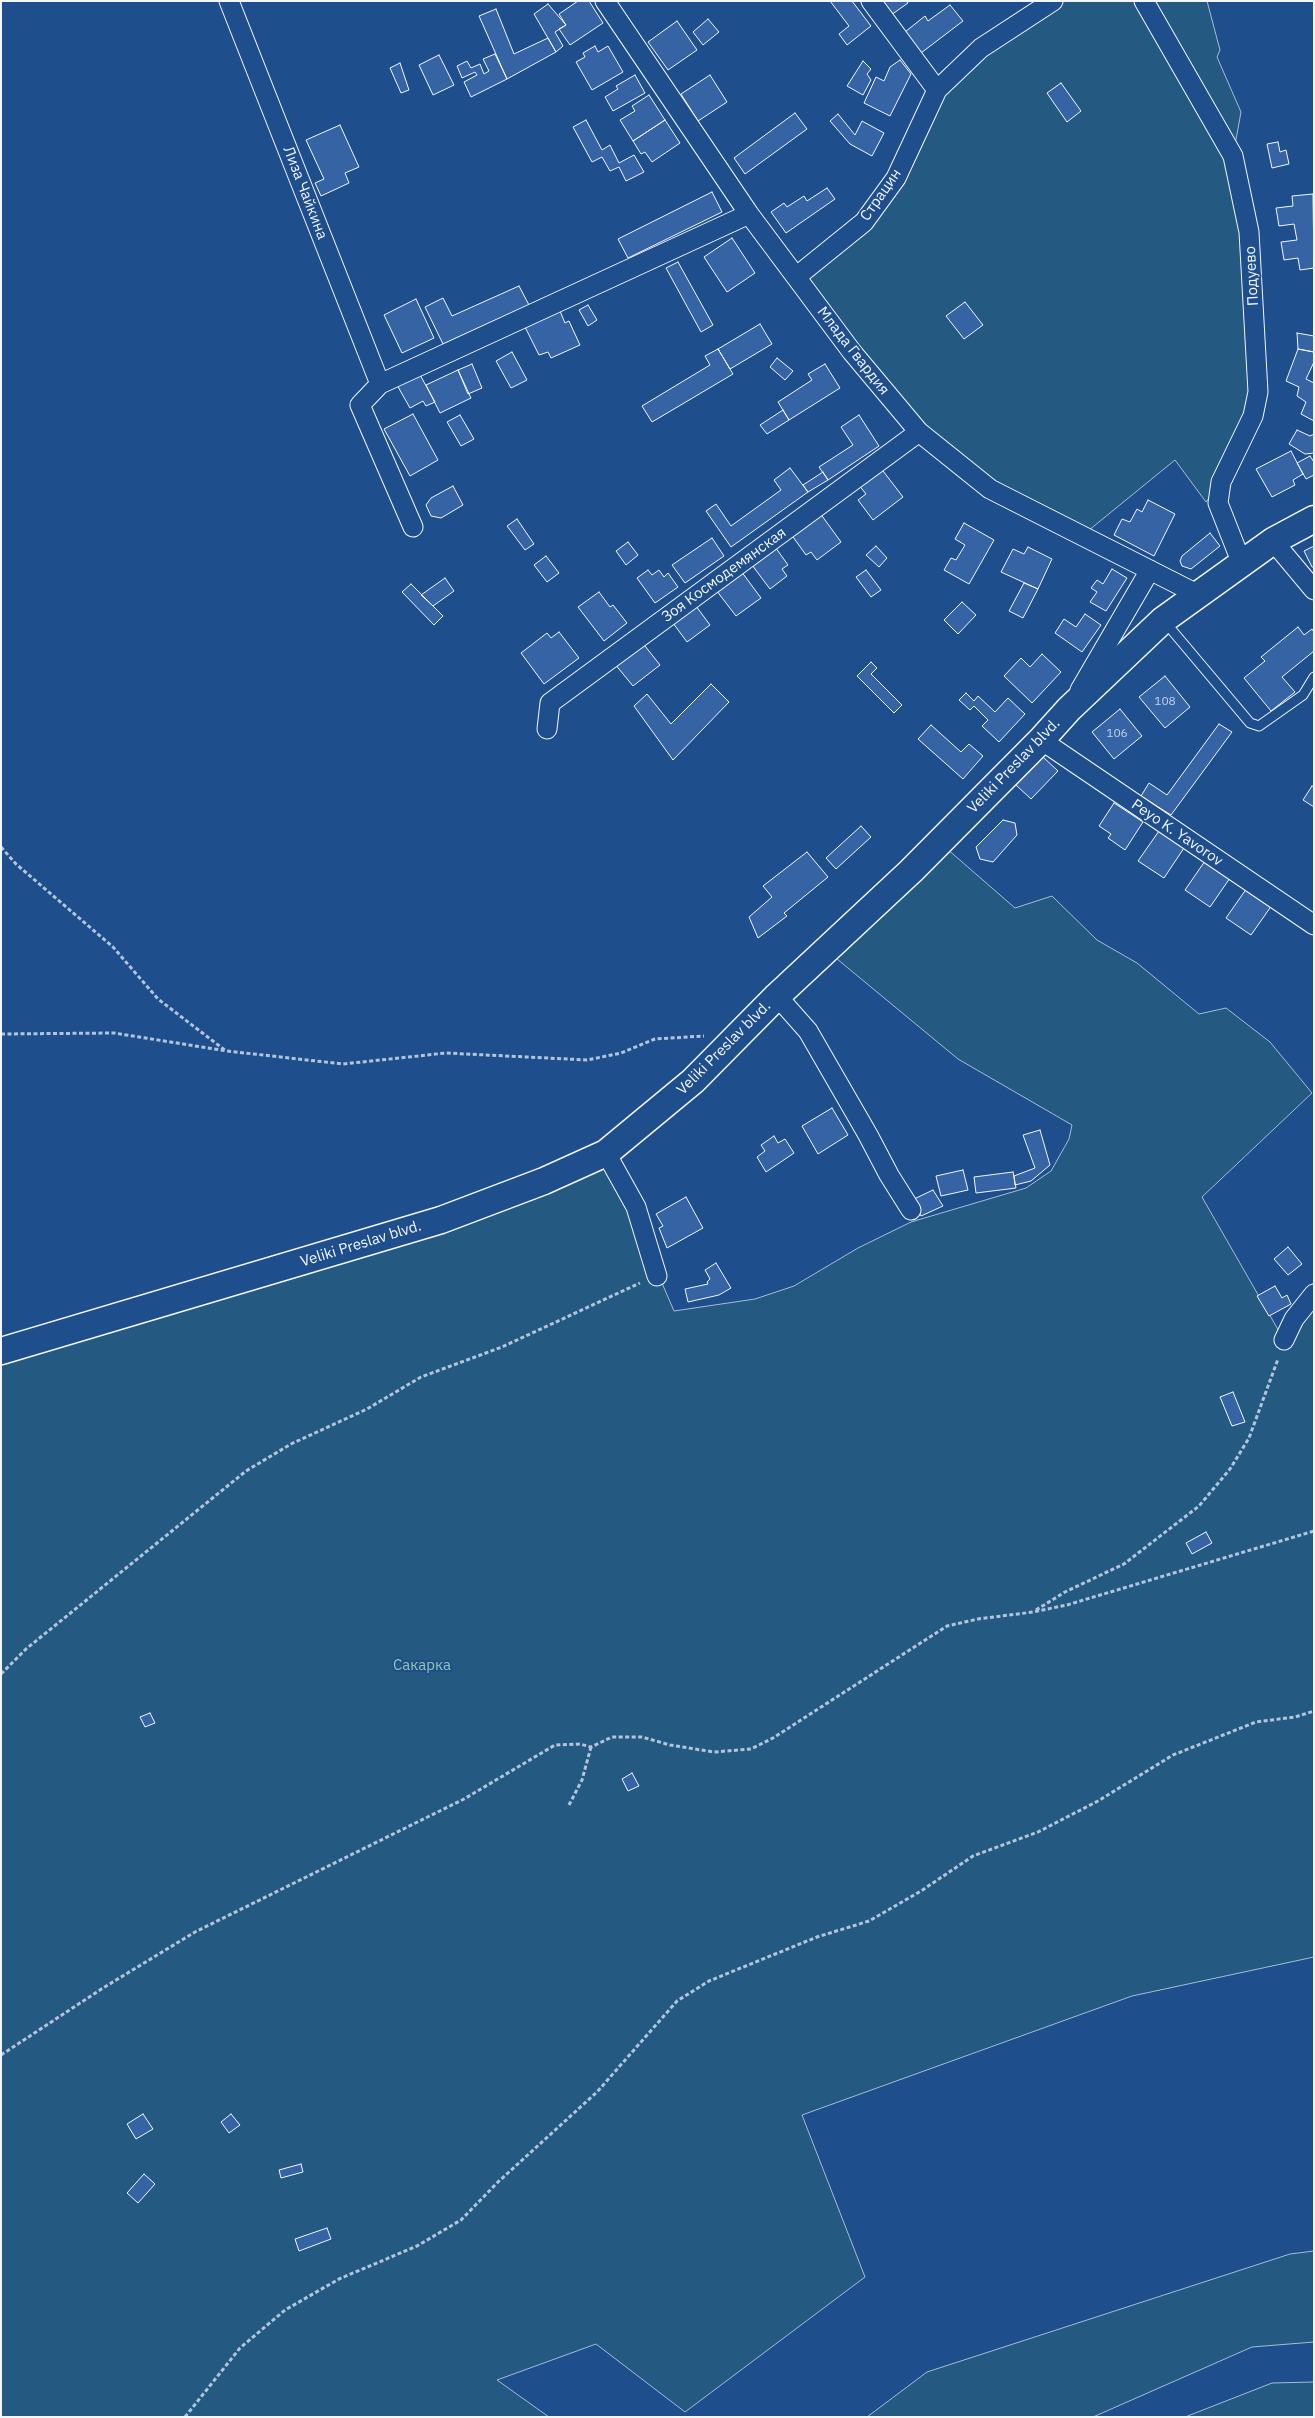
<!DOCTYPE html>
<meta charset="utf-8">
<style>
body{margin:0}
#map{position:relative;width:1315px;height:2418px;overflow:hidden;background:#1f4e8c;font-family:"IBM Plex Sans",sans-serif}
canvas{display:block}
.frame{position:absolute;inset:0;border:2px solid #f2f6ff;pointer-events:none}
</style>
<div id="map">
<canvas width="1315" height="2418"></canvas>
<div class="frame"></div>
</div>
<script>
const c = document.querySelector('canvas').getContext('2d');
c.lineJoin = 'round';
function fillPath(path, color) { c.fillStyle = color; c.fill(path, 'evenodd'); }
const shape = rows => new Path2D(rows.map(r => 'M' + r).join(''));
function trace(path, color, width, dash) { c.strokeStyle = color; c.lineWidth = width; c.lineCap = dash ? 'butt' : 'round'; c.setLineDash(dash || []); c.stroke(path); }
function drawText(font, color, halo, rows, align = 'center') {
  c.font = font + ' "IBM Plex Sans",sans-serif'; c.lineWidth = 4; c.setLineDash([]); c.textBaseline = 'middle'; c.strokeStyle = halo; c.fillStyle = color; for (const [text, x, y, turn = 0] of rows) {
    c.save(); c.translate(x, y); c.rotate((+turn || 0) * Math.PI / 180); c.textAlign = isNaN(turn) ? turn : align; if (halo) c.strokeText(text, 0, 0); c.fillText(text, 0, 0); c.restore();
  }
}
const green = shape([
 [1053,1,1207,1,1220,50,1217,57,1241,112,1233,156,1258,392,1221,482,1206,502,1175,460,1083,535,990,489,919,432,796,277,864,222,937,90,1053,1],
 [946,848,1015,908,1052,896,1097,940,1137,963,1199,1014,1226,1008,1270,1042,1312,1093,1202,1197,1284,1340,1314,1294,1314,1957,1132,1996,802,2115,865,2277,685,2412,596,2344,497,2380,549,2417,1,2417,1,1351,606,1153,674,1311,755,1299,794,1286,858,1248,911,1222,1026,1188,1051,1171,1069,1139,1072,1125,958,1059,831,954,946,848],
 [1314,2251,1314,2342,1252,2347,1093,2417,867,2417,927,2372,1290,2254,1314,2251],
 [1314,2382,1314,2417,1185,2417,1272,2383,1314,2382]
]);
fillPath(green, '#245a82');
trace(green, '#a8bbd7', 1);
const building = shape([
 [578,1,589,1,603,23,570,45,559,29,566,25,559,14,578,1],
 [830,1,852,1,871,26,847,45,839,34,849,26,830,1],
 [881,1,907,1,908,3,891,15,881,1],
 [548,4,566,25,555,32,563,46,556,52,534,14,548,4],
 [950,5,963,21,921,53,905,32,925,16,928,21,950,5],
 [496,9,514,54,548,38,556,52,507,79,479,16,496,9],
 [708,19,719,32,703,45,693,32,708,19],
 [677,21,697,50,668,70,648,42,677,21],
 [595,46,598,52,608,46,623,72,592,90,576,62,585,57,583,53,595,46],
 [495,54,507,79,471,97,464,82,477,75,475,72,462,78,457,66,467,61,471,68,480,64,484,74,489,71,483,59,495,54],
 [439,55,454,85,433,95,419,65,439,55],
 [900,60,911,74,890,116,864,103,876,77,884,81,890,67,900,60],
 [863,61,871,69,867,74,871,80,863,95,847,86,863,61],
 [400,63,409,90,401,93,390,68,400,63],
 [635,75,645,93,613,111,605,97,618,89,616,86,635,75],
 [710,75,727,102,698,121,681,94,710,75],
 [1061,83,1081,111,1067,122,1047,93,1061,83],
 [649,95,665,120,633,141,620,120,635,111,632,106,649,95],
 [795,113,807,129,745,174,734,158,795,113],
 [838,114,855,135,862,121,884,133,872,156,850,144,830,121,838,114],
 [586,120,602,150,610,145,619,163,634,155,644,172,626,181,619,167,610,171,602,157,592,162,573,127,586,120],
 [665,120,680,143,652,162,645,152,641,154,633,141,665,120],
 [340,125,359,167,345,173,349,183,321,196,315,183,324,179,306,140,340,125],
 [1278,142,1280,152,1286,150,1289,164,1272,168,1267,144,1278,142],
 [827,188,835,199,786,233,771,212,784,203,787,207,804,196,807,201,827,188],
 [712,192,722,212,628,258,618,239,712,192],
 [1313,194,1314,268,1300,270,1298,258,1284,260,1281,242,1297,240,1294,224,1279,226,1276,208,1293,206,1292,196,1313,194],
 [732,238,755,273,727,292,704,257,732,238],
 [678,262,713,325,701,332,666,268,678,262],
 [519,286,529,305,443,344,425,307,443,298,452,316,519,286],
 [416,299,434,338,402,353,384,315,416,299],
 [965,302,983,325,964,339,946,316,965,302],
 [588,305,597,320,588,326,579,310,588,305],
 [560,311,565,323,569,321,580,345,551,358,548,352,539,355,525,327,560,311],
 [760,324,772,344,730,369,718,349,760,324],
 [1297,333,1314,336,1314,334,1314,352,1298,349,1297,333],
 [718,349,733,374,652,422,642,406,710,365,705,356,718,349],
 [1298,349,1314,352,1314,362,1306,379,1314,383,1314,421,1301,414,1306,402,1297,396,1299,387,1286,381,1298,349],
 [512,352,527,380,511,388,496,361,512,352],
 [777,358,793,371,785,380,770,367,777,358],
 [472,364,482,388,468,394,458,370,472,364],
 [825,364,840,388,789,420,778,402,812,380,808,374,825,364],
 [458,370,471,398,440,413,426,385,458,370],
 [419,373,435,402,426,406,423,401,410,408,397,385,419,373],
 [783,410,789,420,767,434,760,425,783,410],
 [413,414,438,460,410,476,384,429,413,414],
 [460,415,474,439,461,446,447,422,460,415],
 [859,415,879,446,828,480,819,467,853,445,841,427,859,415],
 [1297,430,1310,436,1314,434,1314,453,1305,454,1289,444,1297,430],
 [1291,451,1303,474,1293,480,1295,485,1272,497,1256,469,1291,451],
 [1310,456,1314,462,1314,475,1306,479,1297,463,1310,456],
 [880,467,903,497,873,520,858,500,866,494,858,484,880,467],
 [790,468,808,492,731,547,706,511,716,504,731,526,781,490,774,480,790,468],
 [823,472,828,480,808,492,803,485,823,472],
 [453,486,463,505,441,518,431,516,426,505,431,498,453,486],
 [1148,500,1175,514,1154,556,1114,535,1122,519,1130,522,1137,509,1142,512,1148,500],
 [817,509,841,542,817,560,811,552,806,555,788,530,817,509],
 [517,519,534,544,525,550,507,526,517,519],
 [964,523,994,540,969,584,944,570,951,558,956,560,965,545,955,539,964,523],
 [1210,533,1220,546,1191,569,1182,566,1180,561,1182,556,1210,533],
 [712,538,724,556,685,583,672,565,712,538],
 [628,542,638,555,626,565,616,551,628,542],
 [773,544,788,565,782,569,787,576,770,589,749,561,773,544],
 [876,546,887,558,879,567,866,555,876,546],
 [1314,546,1314,567,1312,567,1304,551,1314,546],
 [1028,547,1052,559,1038,589,1001,572,1013,549,1024,554,1028,547],
 [546,556,559,573,547,582,534,565,546,556],
 [738,567,761,598,736,616,713,586,738,567],
 [1112,569,1127,578,1106,611,1090,602,1097,592,1091,588,1097,580,1103,584,1112,569],
 [648,570,652,575,659,570,664,577,668,573,678,587,655,603,637,578,648,570],
 [866,570,881,590,871,597,856,577,866,570],
 [445,578,454,591,433,606,421,595,445,578],
 [1024,583,1038,589,1023,618,1009,611,1024,583],
 [411,584,443,616,434,625,402,592,411,584],
 [599,592,610,607,613,605,627,623,604,641,578,607,599,592],
 [693,602,710,625,687,642,670,619,693,602],
 [962,602,976,615,958,634,944,620,962,602],
 [1085,614,1101,625,1082,652,1055,633,1064,619,1076,627,1085,614],
 [1298,627,1304,635,1312,629,1314,632,1314,651,1282,677,1295,692,1271,711,1244,678,1265,661,1261,657,1298,627],
 [559,632,579,658,544,684,521,653,547,633,551,638,559,632],
 [641,641,660,665,633,686,614,663,641,641],
 [1042,654,1061,672,1032,703,1004,676,1021,658,1030,667,1042,654],
 [871,662,877,668,871,674,902,705,894,713,857,676,871,662],
 [1165,676,1190,707,1165,728,1139,697,1165,676],
 [711,684,729,702,673,760,634,706,647,694,671,724,711,684],
 [966,693,974,701,978,696,995,712,1008,698,1025,714,999,742,982,726,988,720,974,706,970,710,959,700,966,693],
 [1120,709,1142,736,1114,759,1092,732,1120,709],
 [1219,724,1232,732,1171,815,1141,796,1149,783,1167,795,1219,724],
 [931,725,961,752,969,744,983,756,963,779,918,739,931,725],
 [1043,757,1058,771,1031,799,1016,785,1043,757],
 [1312,786,1314,787,1314,807,1303,800,1312,786],
 [1114,803,1143,822,1125,850,1108,838,1111,834,1099,826,1114,803],
 [1003,820,1015,823,1017,835,993,862,980,859,976,847,1003,820],
 [861,826,871,837,836,869,826,858,861,826],
 [1159,831,1184,848,1164,878,1138,861,1159,831],
 [807,852,828,877,784,913,787,916,758,938,749,917,772,897,763,886,807,852],
 [1205,861,1230,878,1210,907,1185,890,1205,861],
 [1247,888,1272,905,1251,935,1226,918,1247,888],
 [832,1108,848,1135,818,1154,802,1126,832,1108],
 [1040,1130,1050,1165,1031,1181,1015,1185,1014,1176,1035,1168,1023,1135,1040,1130],
 [774,1136,778,1143,785,1139,794,1153,766,1172,757,1157,765,1151,761,1145,774,1136],
 [963,1170,968,1190,941,1196,936,1176,963,1170],
 [1013,1172,1016,1188,976,1193,974,1177,1013,1172],
 [933,1190,943,1206,921,1216,912,1200,933,1190],
 [686,1197,703,1228,667,1248,659,1228,663,1226,656,1214,686,1197],
 [1288,1247,1302,1264,1288,1275,1274,1259,1288,1247],
 [716,1263,731,1288,719,1295,688,1302,685,1289,708,1284,707,1282,710,1279,705,1270,716,1263],
 [1275,1286,1282,1298,1287,1295,1291,1304,1269,1316,1257,1296,1275,1286],
 [1233,1392,1245,1422,1232,1426,1220,1397,1233,1392],
 [1206,1532,1212,1543,1192,1554,1186,1543,1206,1532],
 [150,1713,155,1723,145,1727,140,1717,150,1713],
 [632,1773,639,1786,628,1791,622,1779,632,1773],
 [143,2114,153,2129,136,2139,127,2124,143,2114],
 [231,2114,240,2125,229,2133,221,2122,231,2114],
 [301,2164,303,2172,281,2178,279,2170,301,2164],
 [144,2174,155,2184,138,2203,127,2193,144,2174],
 [327,2228,331,2239,299,2251,295,2239,327,2228]
]);
fillPath(building, '#3563a3');
trace(building, '#f2f6ff', 1);
const service = shape([
 [1165,622,1250,723,1259,726,1303,695,1314,677]
]);
const minor = shape([
 [229,1,380,384],
 [605,1,749,214,852,352,919,432,990,489,1199,595],
 [871,1,937,90],
 [1144,1,1233,156,1249,232,1258,392,1253,416,1221,482,1218,503,1242,564],
 [796,277,864,222,896,178,937,90,981,48,1053,1],
 [413,527,360,405,380,384,749,214],
 [1273,541,1314,590],
 [1080,690,1150,570],
 [547,729,550,703,919,432],
 [1041,740,1314,925],
 [777,996,808,1031,868,1135,889,1175,911,1210],
 [606,1153,636,1207,657,1276],
 [1284,1340,1294,1319,1314,1294]
]);
const secondary = shape([
 [1,1351,441,1220,544,1181,606,1153,693,1081,777,996,911,871,1041,740,1069,709,1163,620,1273,541,1314,519]
]);
trace(service, '#f2f6ff', 11);
trace(minor, '#f2f6ff', 21);
trace(secondary, '#f2f6ff', 29);
trace(shape([
 [1,847,16,864,113,947,158,999,226,1051],
 [1,1034,114,1033,227,1051,343,1064,446,1053,587,1060,621,1053,655,1039,704,1036],
 [1036,1610,1065,1592,1124,1564,1199,1506,1230,1469,1249,1438,1278,1359],
 [1,1674,26,1649,246,1471,291,1444,367,1409,421,1377,502,1347,640,1283],
 [569,1805,582,1780,591,1747],
 [1,2055,103,1988,195,1932,464,1799,555,1745,580,1744,591,1747,612,1737,642,1737,670,1745,714,1752,751,1749,773,1738,947,1626,978,1619,1033,1612,1067,1605,1314,1531],
 [185,2417,240,2348,285,2310,339,2279,417,2246,461,2220,498,2182,597,2092,677,2001,709,1981,817,1937,869,1921,921,1891,973,1856,1038,1832,1098,1801,1173,1755,1256,1722,1295,1717,1314,1711]
]), '#b3c4dc', 3, [4, 2.5]);
trace(service, '#1f4e8c', 9);
trace(minor, '#1f4e8c', 19);
trace(secondary, '#1f4e8c', 26);
drawText('12px', '#c3d1e8', null, [
 ["108",1165,702],
 ["106",1117,734]
]);
drawText('15px', '#f2f6ff', '#1f4e8c', [
 ["Лиза Чайкина",305,193,69],
 ["Страцин",881,195,-55],
 ["Подуево",1252,276,-93],
 ["Млада Гвардия",853,351,52],
 ["Зоя Космодемянская",724,575,-36],
 ["Veliki Preslav blvd.",1014,766,-46],
 ["Peyo K. Yavorov",1177,833,34],
 ["Veliki Preslav blvd.",724,1048,-45],
 ["Veliki Preslav blvd.",361,1244,-17]
]);
drawText('15px', '#97c8a6', '#1f4e8c', [
 ["Сакарка",422,1666]
]);
</script>
